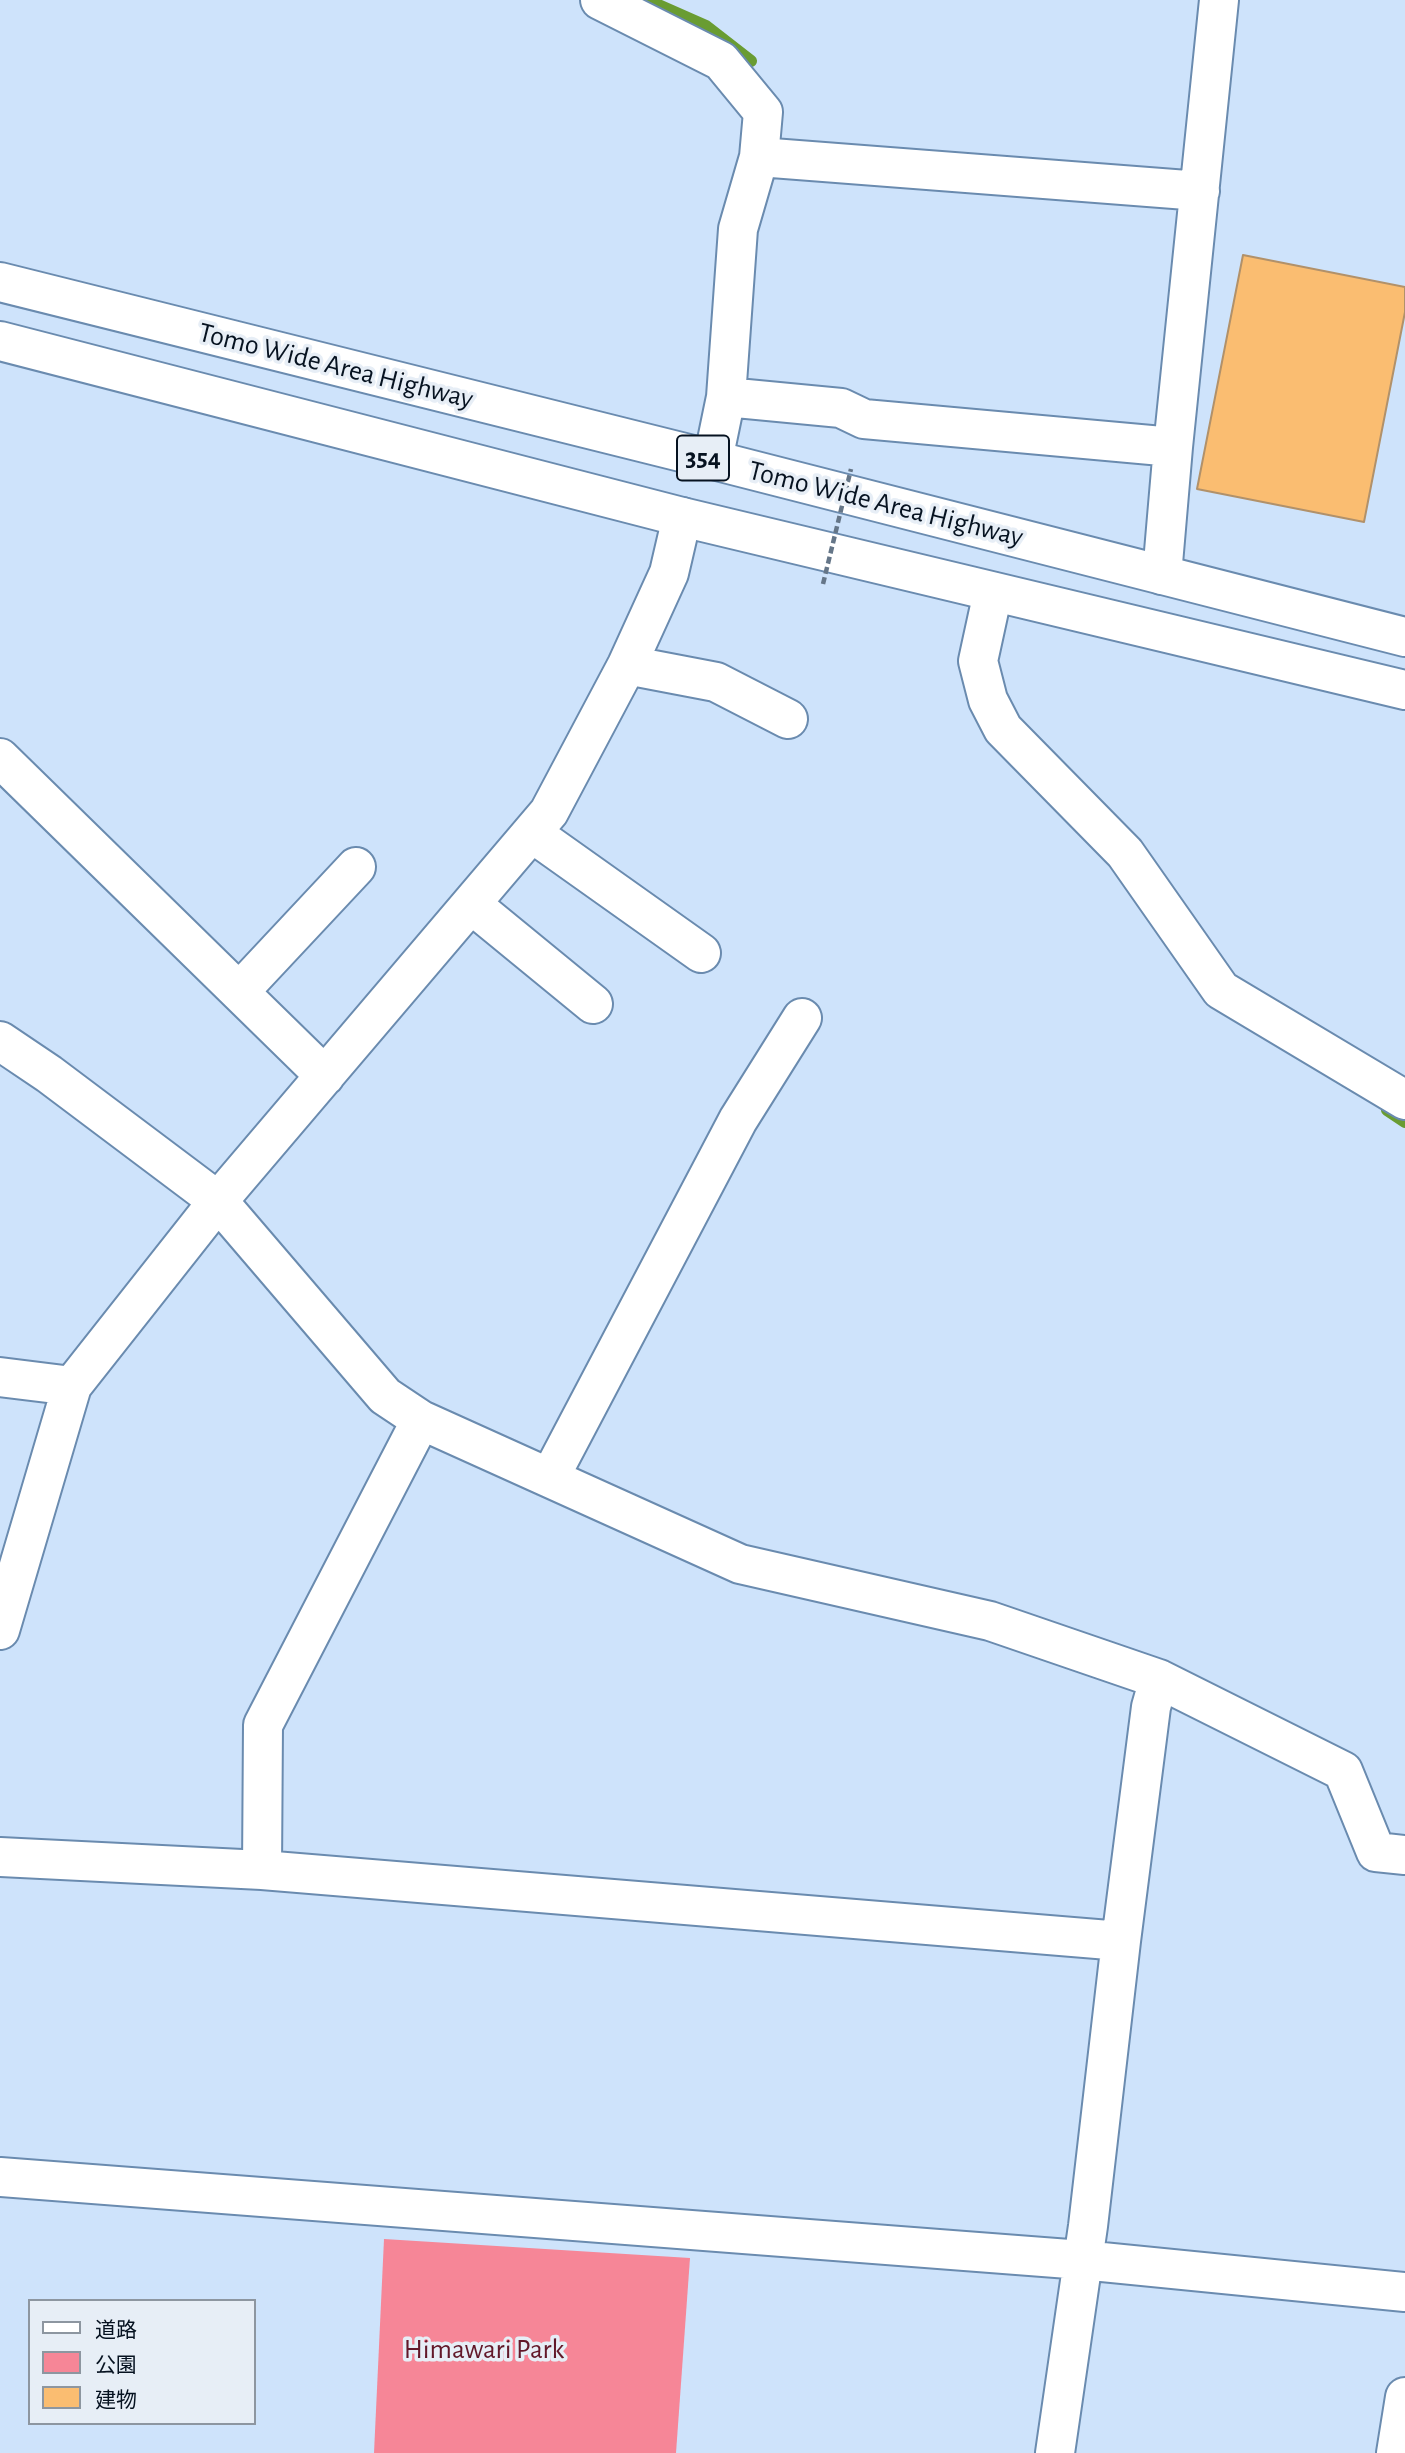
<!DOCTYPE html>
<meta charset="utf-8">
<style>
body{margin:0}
#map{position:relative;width:1405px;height:2453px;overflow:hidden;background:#cee3fb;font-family:"Alegreya Sans","Noto Sans JP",sans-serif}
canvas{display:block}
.legend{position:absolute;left:28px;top:2299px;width:228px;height:126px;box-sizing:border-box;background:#e7eef6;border:2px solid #8d96a0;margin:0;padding:9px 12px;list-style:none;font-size:21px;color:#061220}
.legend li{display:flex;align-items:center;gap:14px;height:35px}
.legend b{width:35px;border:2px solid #8d96a0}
</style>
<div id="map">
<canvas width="1405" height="2453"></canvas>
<ul class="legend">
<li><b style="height:9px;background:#fff"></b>道路</li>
<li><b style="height:19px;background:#f68697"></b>公園</li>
<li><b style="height:19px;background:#fabd71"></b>建物</li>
</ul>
</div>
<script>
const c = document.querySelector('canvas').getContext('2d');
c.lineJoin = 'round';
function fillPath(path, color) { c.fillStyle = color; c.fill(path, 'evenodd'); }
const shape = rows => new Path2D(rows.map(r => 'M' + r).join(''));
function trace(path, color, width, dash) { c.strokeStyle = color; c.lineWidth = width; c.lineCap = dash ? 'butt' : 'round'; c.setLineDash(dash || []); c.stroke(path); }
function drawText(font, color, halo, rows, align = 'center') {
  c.font = font + ' "Alegreya Sans",sans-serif'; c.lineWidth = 7; c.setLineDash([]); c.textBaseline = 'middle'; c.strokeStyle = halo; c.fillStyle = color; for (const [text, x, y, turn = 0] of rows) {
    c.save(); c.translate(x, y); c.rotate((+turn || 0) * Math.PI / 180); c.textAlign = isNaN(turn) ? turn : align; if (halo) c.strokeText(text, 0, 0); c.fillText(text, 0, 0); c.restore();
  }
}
fillPath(shape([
 [384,2239,690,2258,676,2453,374,2453]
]), '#f68697');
trace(shape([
 [647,0,706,26,751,61],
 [1387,1110,1405,1122]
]), '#699c32', 12);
const building = shape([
 [1243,255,1405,287,1405,312,1364,522,1197,489,1243,255]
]);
fillPath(building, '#fabd71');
trace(building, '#b1916a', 2);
const minor = shape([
 [600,0,721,61,763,112,759,157,738,229,726,397,713,460],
 [759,157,1200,191],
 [726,397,841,408,864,419,1173,447],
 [1162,575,1173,447,1219,0],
 [993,592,978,661,988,700,1003,729,1125,853,1221,990,1405,1100],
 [627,665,716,682,788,719],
 [0,758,325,1076],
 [532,833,701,953],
 [471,904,593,1004],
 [239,992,356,867],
 [0,1041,49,1074,218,1201,385,1396,421,1420,740,1564,990,1621,1159,1679,1343,1771,1376,1852,1405,1855],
 [0,1377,72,1386],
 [550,1477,738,1120,802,1018],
 [0,1630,72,1386,218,1201,549,812,627,665,669,573,682,517],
 [0,1857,262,1870,1121,1941],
 [262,1870,263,1725,421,1420],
 [0,2177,1082,2260,1405,2292],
 [1055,2453,1088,2226,1121,1941,1151,1707,1159,1679],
 [1396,2453,1405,2397]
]);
const highway = shape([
 [0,282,713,460,1405,637],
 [0,341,682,517,1405,690]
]);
trace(minor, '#6a8baf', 42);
trace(highway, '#6a8baf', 42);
trace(minor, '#fff', 38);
trace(highway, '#fff', 38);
trace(shape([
 [823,584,851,469]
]), '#657688', 4.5, [7, 3.5]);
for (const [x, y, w] of [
 [703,458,52]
]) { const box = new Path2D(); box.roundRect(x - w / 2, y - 22.5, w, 45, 5); c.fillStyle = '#e7eef6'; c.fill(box); trace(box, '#061220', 2); }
drawText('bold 26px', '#061220', null, [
 ["354",703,458]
]);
drawText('28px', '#061220', '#e7eef6', [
 ["Tomo Wide Area Highway",336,366,14],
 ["Tomo Wide Area Highway",886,504,14]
]);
drawText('28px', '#621829', '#e7eef6', [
 ["Himawari Park",484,2350]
]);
</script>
